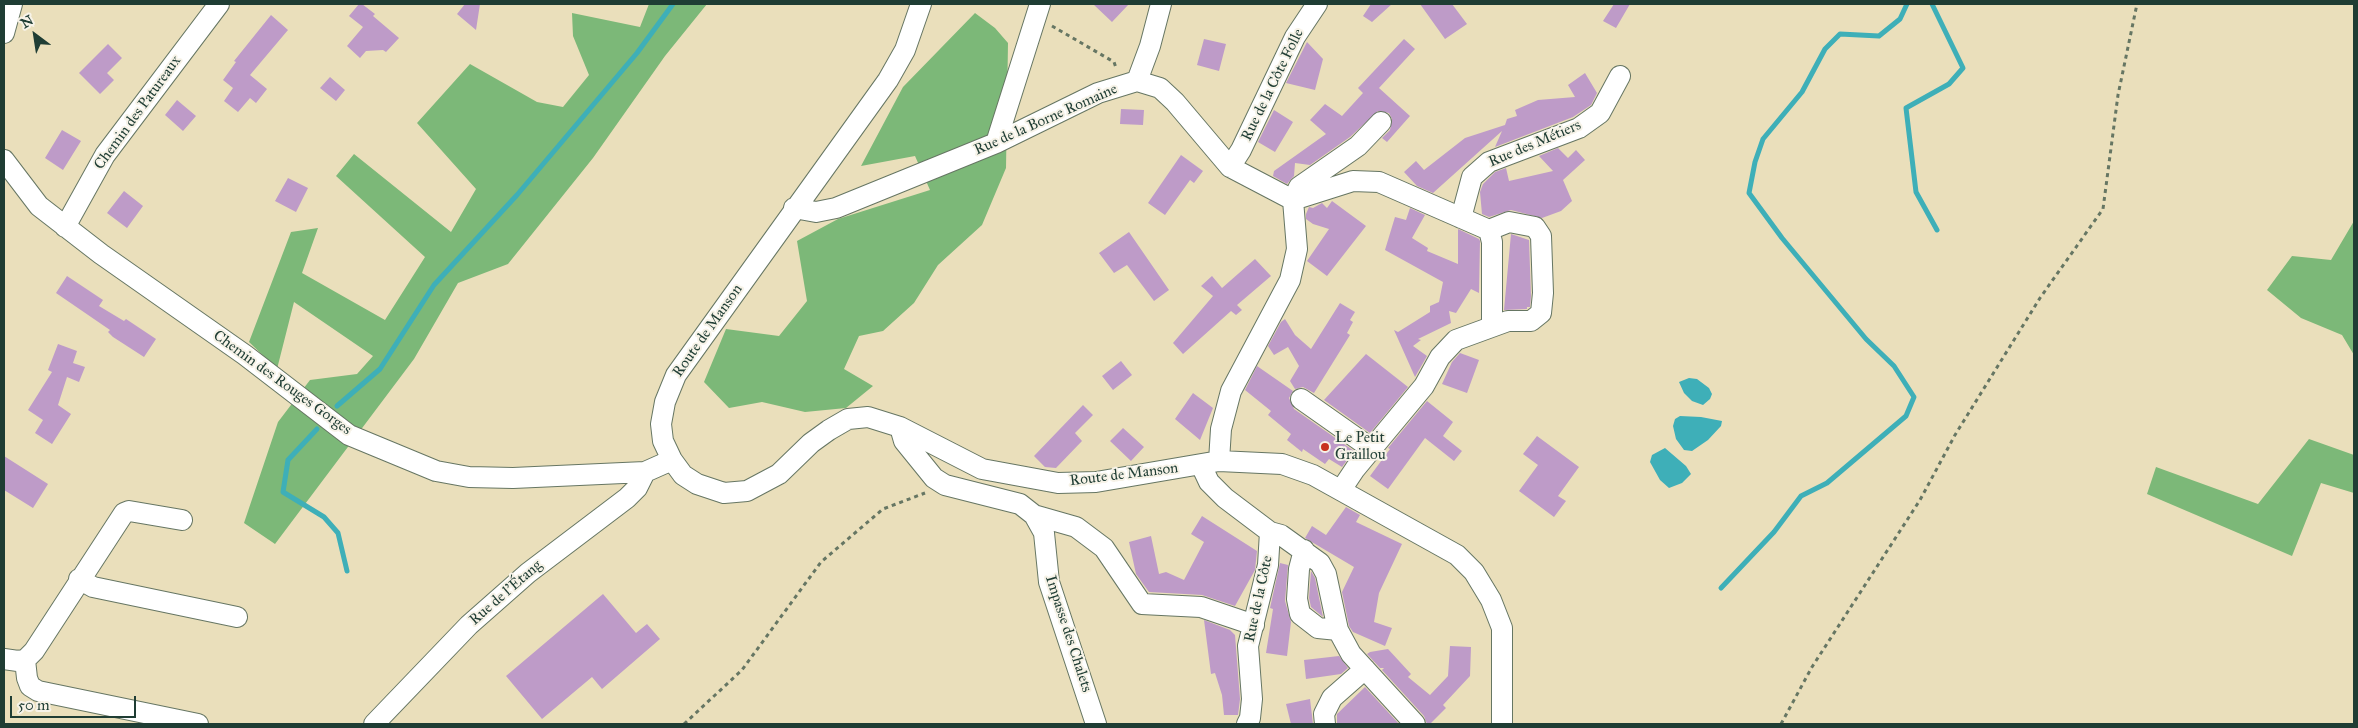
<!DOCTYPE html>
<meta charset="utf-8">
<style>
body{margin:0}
#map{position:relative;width:2358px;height:728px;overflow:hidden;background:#eadfbb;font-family:"IM FELL Great Primer",serif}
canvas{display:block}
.frame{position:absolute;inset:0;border:5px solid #1f3d34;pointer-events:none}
.north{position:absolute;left:10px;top:10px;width:50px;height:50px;-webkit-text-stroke:4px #f7f3e8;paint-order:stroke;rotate:329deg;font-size:14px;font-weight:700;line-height:20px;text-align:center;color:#1f3d34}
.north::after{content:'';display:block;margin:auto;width:18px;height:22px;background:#1f3d34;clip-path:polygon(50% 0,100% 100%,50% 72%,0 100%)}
.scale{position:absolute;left:10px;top:696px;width:126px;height:22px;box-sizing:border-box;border:2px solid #1f3d34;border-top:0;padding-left:6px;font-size:15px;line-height:18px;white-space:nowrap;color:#1f3d34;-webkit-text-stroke:4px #f7f3e8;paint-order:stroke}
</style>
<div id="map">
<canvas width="2358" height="728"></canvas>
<div class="frame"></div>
<div class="north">N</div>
<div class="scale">50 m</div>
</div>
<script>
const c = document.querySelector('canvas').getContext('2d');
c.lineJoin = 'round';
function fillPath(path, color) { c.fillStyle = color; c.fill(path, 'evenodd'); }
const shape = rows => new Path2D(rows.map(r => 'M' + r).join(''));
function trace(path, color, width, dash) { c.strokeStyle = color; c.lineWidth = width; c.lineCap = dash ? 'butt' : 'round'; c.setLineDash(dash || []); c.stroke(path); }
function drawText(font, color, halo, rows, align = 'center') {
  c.font = font + ' "IM FELL Great Primer",serif'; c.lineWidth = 4; c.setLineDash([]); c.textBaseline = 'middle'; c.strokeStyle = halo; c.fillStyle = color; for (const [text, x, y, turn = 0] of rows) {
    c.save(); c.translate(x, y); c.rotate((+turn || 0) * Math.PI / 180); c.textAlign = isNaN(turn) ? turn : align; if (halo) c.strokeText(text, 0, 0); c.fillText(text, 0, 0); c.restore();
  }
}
fillPath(shape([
 [649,4,707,4,665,56,593,158,508,264,458,283,414,359,275,544,244,523,278,422,310,380,357,374,373,356,294,302,277,369,249,342,291,232,318,228,302,273,385,320,425,257,336,176,354,154,451,232,476,189,417,123,470,64,537,102,563,107,589,75,573,36,572,13,640,27],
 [975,13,995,28,1008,43,1006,168,982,225,938,265,914,303,883,331,859,336,844,369,873,386,846,408,805,412,762,402,729,408,704,382,726,329,779,336,807,301,797,241,838,219,930,190,915,156,861,166,903,87],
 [2354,221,2354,355,2342,335,2301,318,2267,290,2292,256,2331,260],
 [2309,439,2354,455,2354,493,2321,483,2292,556,2147,494,2156,467,2258,504]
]), '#7cb878');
fillPath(shape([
 [1689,378,1697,379,1709,388,1712,394,1710,399,1703,405,1692,401,1684,393,1679,382],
 [1680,416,1701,417,1722,421,1721,426,1708,440,1692,451,1684,450,1676,439,1673,426,1675,419],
 [1665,448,1686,466,1691,474,1682,483,1669,488,1660,480,1650,462,1652,455]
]), '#3eafb8');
trace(shape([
 [1932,4,1963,68,1949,84,1906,108,1916,192,1937,230],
 [337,406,380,369,434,285,517,195,637,53,673,4],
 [317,429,288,460,283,492,324,517,338,533,347,571],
 [1721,588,1774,532,1801,496,1827,483,1906,416,1914,397,1894,366,1866,339,1782,238,1749,193,1755,162,1763,139,1802,92,1825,49,1840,34,1879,36,1900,19,1907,4]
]), '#3eafb8', 5);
fillPath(shape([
 [359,4,362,4,375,14,373,16,399,38,386,52,383,50,366,51,360,58,347,46,363,27,349,16],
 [465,4,480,4,476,30,457,14],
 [1093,4,1129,4,1112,22],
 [1371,4,1392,4,1372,22,1363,16],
 [1420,4,1452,4,1467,24,1445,39],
 [1614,4,1630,4,1616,28,1603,21],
 [271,15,288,30,250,75,267,89,256,103,250,98,238,112,224,101,233,88,223,80,236,62,234,61],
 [1204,39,1226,44,1219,71,1197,65],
 [1404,39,1415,49,1379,88,1410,116,1387,142,1382,138,1390,130,1392,119,1389,113,1378,111,1350,137,1310,165,1295,163,1294,176,1287,184,1273,176,1274,171,1326,134,1310,120,1325,104,1342,116,1363,93,1358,88],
 [1307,42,1323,59,1315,90,1286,83],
 [108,44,122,58,107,73,114,80,100,94,79,73],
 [1585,73,1597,93,1591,105,1573,117,1495,147,1502,131,1433,193,1417,186,1404,172,1416,161,1424,170,1465,138,1505,125,1507,119,1517,116,1515,110,1538,100,1575,97,1568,85],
 [330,77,345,90,336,101,320,88],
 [177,100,196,116,183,131,165,115],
 [1121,109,1144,110,1143,125,1120,124],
 [1274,110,1293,122,1275,152,1258,142],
 [62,130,81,141,63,170,45,158],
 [1558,148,1568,158,1576,150,1585,160,1563,180,1572,201,1561,211,1542,218,1511,210,1489,217,1482,214,1480,192,1483,184,1495,172,1506,168,1509,181,1553,171,1539,156],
 [1181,155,1203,171,1194,183,1190,180,1165,215,1148,203],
 [288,178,308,188,296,212,275,201],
 [124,191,143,206,127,228,107,213],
 [1332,201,1366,226,1327,276,1307,261,1329,229,1313,224,1306,219,1306,214,1309,207,1313,208,1322,203,1327,208],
 [1410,208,1425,215,1412,238,1428,248,1427,251,1458,264,1458,229,1479,239,1480,241,1479,293,1471,289,1456,313,1449,311,1451,323,1418,339,1421,340,1413,346,1427,356,1415,377,1394,330,1398,332,1430,312,1430,306,1439,302,1443,282,1385,250,1395,217,1406,220],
 [1129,232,1169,290,1154,301,1127,265,1114,273,1099,253],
 [1511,234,1529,240,1531,296,1530,307,1527,307,1527,309,1504,310],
 [1255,259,1271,276,1237,305,1242,310,1236,315,1231,311,1183,354,1173,343,1213,296,1201,286,1212,276,1222,288],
 [67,276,103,300,99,306,124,321,126,319,156,339,144,357,113,337,108,332,110,330,56,293],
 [1340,303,1355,312,1350,320,1353,322,1347,333,1350,335,1314,393,1303,387,1295,389,1290,381,1299,366,1288,347,1274,355,1268,346,1281,322,1285,319,1295,335,1311,349],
 [58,344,77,351,73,363,85,367,79,382,67,377,58,405,71,414,52,444,35,433,43,420,28,410,52,372,48,370],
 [1460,353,1479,360,1467,393,1442,384,1452,362],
 [1366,354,1408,387,1370,433,1324,400],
 [1121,361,1132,375,1113,390,1102,376],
 [1257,366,1293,391,1289,398,1294,409,1354,451,1342,467,1329,459,1325,464,1303,449,1302,452,1287,440,1291,434,1268,415,1271,411,1245,390],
 [1193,393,1213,408,1200,440,1175,419],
 [1427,401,1453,422,1443,436,1462,451,1454,461,1425,438,1388,489,1370,476,1390,449,1388,448],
 [1083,405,1093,415,1075,433,1082,441,1056,468,1045,467,1034,456],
 [1123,428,1144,447,1131,461,1110,441],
 [1537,436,1579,467,1558,496,1566,501,1554,517,1519,491,1538,465,1523,454],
 [4,456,48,484,33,508,4,490],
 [1346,507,1360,515,1356,522,1402,544,1379,593,1374,622,1392,628,1385,646,1353,632,1349,626,1342,592,1354,567,1305,538,1312,526,1326,535],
 [1202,516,1257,551,1255,570,1235,606,1202,595,1149,592,1136,574,1129,542,1151,536,1159,574,1166,572,1184,580,1204,542,1191,534],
 [1280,563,1288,565,1285,601,1291,622,1287,656,1266,653,1273,609,1270,608],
 [1311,571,1315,578,1323,617,1311,607,1309,598],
 [603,594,636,633,647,624,660,639,602,689,592,677,542,719,506,676],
 [1204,620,1230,630,1235,635,1240,699,1238,715,1224,715,1222,695,1215,673,1211,674],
 [1450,646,1471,647,1470,676,1443,705,1446,708,1430,724,1427,724,1424,716,1382,670,1384,668,1380,668,1367,654,1370,652,1388,649,1411,674,1408,677,1430,695,1448,676],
 [1339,656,1348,668,1341,674,1306,679,1304,660],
 [1365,687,1399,724,1337,724,1337,714],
 [1310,699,1313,724,1291,724,1286,704]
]), '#be9bc8');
const minor = shape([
 [921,4,905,50,888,80,676,375,665,402,661,424,663,441,672,460,683,475,697,484,724,493,747,491,779,474,811,443,829,430,848,419,868,417,900,427,982,469,1058,483,1096,482,1219,461,1282,464,1313,475,1457,555,1474,572,1491,600,1502,628,1502,724],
 [4,33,12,4],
 [1137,81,1150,46,1161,4],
 [996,143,1040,4],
 [4,160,39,206,101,254,245,355,349,435,436,471,469,477,513,478,645,472,672,460],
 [1230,167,1241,150,1295,37,1317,4],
 [794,208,816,212,836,208,996,143,1098,93,1137,81,1160,88,1175,102,1230,167,1293,200,1299,187,1358,146,1381,122],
 [1461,218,1472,177,1489,162,1579,128,1600,113,1620,76],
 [65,227,105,155,219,4],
 [1301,399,1372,449],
 [900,427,904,441,934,478,945,485,1020,504,1034,515,1044,533,1049,582,1096,724],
 [1219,461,1221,429,1231,391,1290,280,1297,249,1293,200,1353,181,1379,182,1489,230,1492,242,1492,326],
 [1201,465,1209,482,1225,498,1270,532,1281,535,1320,563,1326,574,1338,630,1351,654,1415,724],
 [1341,490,1355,469,1424,386,1440,357,1456,340,1508,321,1531,321,1541,313,1543,293,1541,236,1535,227,1509,222,1489,230],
 [1034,515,1076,527,1104,548,1142,604,1201,607,1254,625],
 [1304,550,1299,569,1297,599,1300,614,1318,628,1338,630],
 [79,579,93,587,237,617],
 [4,659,18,661,25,660,34,651,124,513,129,511,182,520],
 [25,660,27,678,30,686,38,691,198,724],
 [374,724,469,625,528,573,627,498,637,488,645,472],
 [1247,724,1250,718,1252,699,1248,646,1268,565,1270,532],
 [1325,724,1324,714,1332,698,1365,669]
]);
trace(minor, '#667663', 22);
trace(shape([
 [1052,26,1114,62,1116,68],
 [684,724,742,670,821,562,883,509,925,493],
 [1781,724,1812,667,1920,500,1955,435,2040,298,2103,209,2118,95,2137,4]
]), '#667663', 3, [4, 4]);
trace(minor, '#fff', 20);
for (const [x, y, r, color] of [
 [1325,447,5,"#c8321e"]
]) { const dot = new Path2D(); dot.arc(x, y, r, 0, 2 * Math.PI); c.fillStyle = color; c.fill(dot); trace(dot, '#f7f3e8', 2); }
drawText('15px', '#1f3d34', '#f7f3e8', [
 ["Rue de la Côte Folle",1273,85,-64],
 ["Chemin des Patureaux",138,113,-54],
 ["Rue de la Borne Romaine",1046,120,-24],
 ["Rue des Métiers",1535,144,-23],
 ["Route de Manson",708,331,-55],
 ["Chemin des Rouges Gorges",282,383,36],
 ["Route de Manson",1124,475,-7],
 ["Rue de l'Étang",506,593,-41],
 ["Rue de la Côte",1259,599,-78],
 ["Impasse des Chalets",1068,634,72]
]);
drawText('15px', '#1f3d34', '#f7f3e8', [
 ["Le Petit",1335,438],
 ["Graillou",1335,455]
], 'left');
</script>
